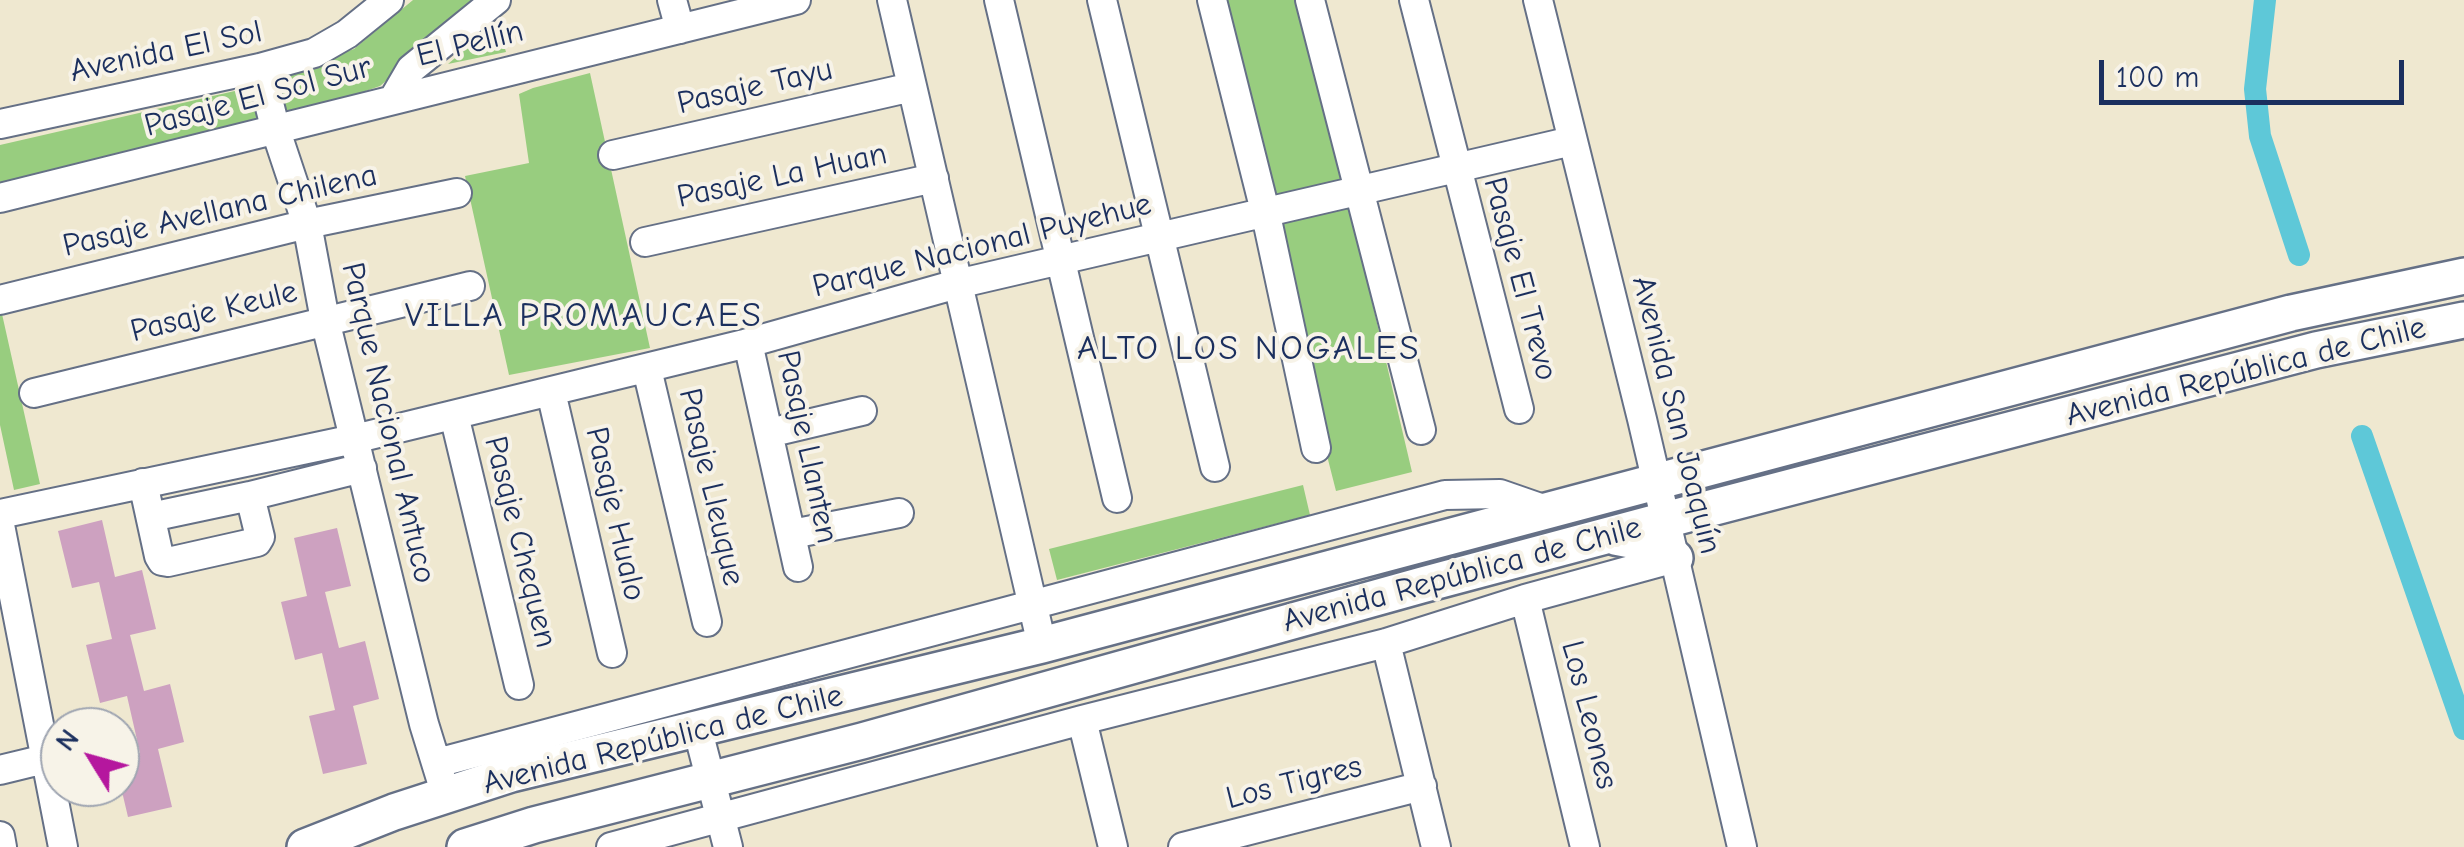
<!DOCTYPE html>
<meta charset="utf-8">
<style>
body{margin:0}
#map{position:relative;width:2464px;height:847px;overflow:hidden;background:#efe8d0;font-family:"Comic Neue",sans-serif}
canvas{display:block}
.north{position:absolute;left:40px;top:707px;width:100px;height:100px;box-sizing:border-box;background:#f7f3e8;border:2px solid #9fa5b1;border-radius:50%;rotate:307deg;font-size:28px;font-weight:700;line-height:40px;text-align:center;color:#1b2f5e}
.north::after{content:'';display:block;margin:auto;width:35px;height:45px;background:#b5179e;clip-path:polygon(50% 0,100% 100%,50% 72%,0 100%)}
.scale{position:absolute;left:2099px;top:60px;width:305px;height:45px;box-sizing:border-box;border:5px solid #1b2f5e;border-top:0;padding-left:12px;font-size:30px;line-height:35px;white-space:nowrap;color:#1b2f5e;-webkit-text-stroke:8px #f7f3e8;paint-order:stroke}
</style>
<div id="map">
<canvas width="2464" height="847"></canvas>
<div class="north">N</div>
<div class="scale">100 m</div>
</div>
<script>
const c = document.querySelector('canvas').getContext('2d');
c.lineJoin = 'round';
function fillPath(path, color) { c.fillStyle = color; c.fill(path, 'evenodd'); }
const shape = rows => new Path2D(rows.map(r => 'M' + r).join(''));
function trace(path, color, width, dash) { c.strokeStyle = color; c.lineWidth = width; c.lineCap = dash ? 'butt' : 'round'; c.setLineDash(dash || []); c.stroke(path); }
function drawText(font, color, halo, rows, align = 'center') {
  c.font = font + ' "Comic Neue",sans-serif'; c.lineWidth = 8; c.setLineDash([]); c.textBaseline = 'middle'; c.strokeStyle = halo; c.fillStyle = color; for (const [text, x, y, turn = 0] of rows) {
    c.save(); c.translate(x, y); c.rotate((+turn || 0) * Math.PI / 180); c.textAlign = isNaN(turn) ? turn : align; if (halo) c.strokeText(text, 0, 0); c.fillText(text, 0, 0); c.restore();
  }
}
fillPath(shape([
 [413,0,483,0,380,86,286,119,279,75,354,49],
 [1211,0,1301,0,1412,472,1336,491],
 [497,22,506,52,448,64],
 [590,73,650,348,509,375,465,176,529,163,519,94,533,88],
 [252,87,260,123,0,183,0,145],
 [0,305,40,484,14,490,0,425],
 [1303,485,1310,515,1057,580,1049,549]
]), '#98cd7f');
trace(shape([
 [2265,0,2255,89,2260,136,2299,255],
 [2362,436,2464,729]
]), '#5ec8d8', 22);
fillPath(shape([
 [102,520,115,577,142,570,156,629,130,635,144,691,170,684,184,742,158,749,172,807,128,817,120,783,120,758,140,753,127,696,100,703,86,645,112,639,99,582,72,588,58,531],
 [337,528,351,586,325,592,339,648,365,641,379,699,353,706,367,764,323,774,309,716,335,710,322,653,295,660,281,602,307,596,294,538]
]), '#cda1c0');
const minor = shape([
 [672,0,680,29],
 [892,0,1042,645],
 [999,0,1117,498],
 [1102,0,1215,467],
 [1212,0,1266,215,1316,448],
 [1310,0,1421,430],
 [1414,0,1519,409],
 [1538,0,1642,419,1742,847],
 [260,68,276,131,307,224,325,320,424,724,441,779],
 [394,98,411,69,496,0],
 [0,124,260,68,314,53,347,34,389,0],
 [613,155,912,87],
 [0,198,796,0],
 [645,242,934,178],
 [0,300,307,224,457,193],
 [748,343,798,567],
 [647,369,707,622],
 [551,392,612,653],
 [34,393,470,286],
 [454,415,519,685],
 [769,433,862,411],
 [143,483,159,556,162,561,168,562,257,542,260,537,250,496,362,468],
 [0,514,354,439,748,343,957,284,1572,141],
 [151,517,250,496],
 [0,525,63,847],
 [792,534,899,513],
 [1525,599,1585,847],
 [1386,643,1436,847],
 [1082,720,1113,847],
 [698,731,728,847],
 [437,763,1445,495,1500,494,1549,511],
 [0,770,45,759],
 [0,836,2,847],
 [611,847,1082,720,1386,643,1525,599,1675,558],
 [1183,847,1422,786]
]);
const major = shape([
 [1615,537,1646,543,1675,558],
 [305,847,394,812,511,774,1042,645,2291,313,2464,276],
 [465,847,534,825,862,741,1422,585,1688,514,2316,350,2464,320]
]);
trace(minor, '#657086', 32);
trace(major, '#657086', 40);
trace(minor, '#fff', 28);
trace(major, '#fff', 35);
drawText('32px', '#1b2f5e', '#f7f3e8', [
 ["El Pellín",470,44,-14],
 ["Avenida El Sol",166,52,-12],
 ["Pasaje Tayu",755,87,-13],
 ["Pasaje El Sol Sur",258,97,-15],
 ["Pasaje La Huan",782,176,-12],
 ["Pasaje Avellana Chilena",220,211,-13],
 ["Parque Nacional Puyehue",982,246,-14],
 ["Pasaje El Trevo",1520,279,75],
 ["Pasaje Keule",214,312,-14],
 ["Avenida República de Chile",2246,372,-14],
 ["Avenida San Joaquín",1676,415,76],
 ["Parque Nacional Antuco",388,423,77],
 ["Pasaje Llanten",807,447,78],
 ["Pasaje Lleuque",711,487,77],
 ["Pasaje Hualo",615,514,77],
 ["Pasaje Chequen",520,542,76],
 ["Avenida República de Chile",1462,575,-15],
 ["Los Leones",1589,715,76],
 ["Avenida República de Chile",663,740,-14],
 ["Los Tigres",1294,783,-14]
]);
c.letterSpacing = '2.5px';
drawText('35px', '#1b2f5e', '#f7f3e8', [
 ["VILLA PROMAUCAES",584,316],
 ["ALTO LOS NOGALES",1249,349]
]);
c.letterSpacing = '0px';
</script>
